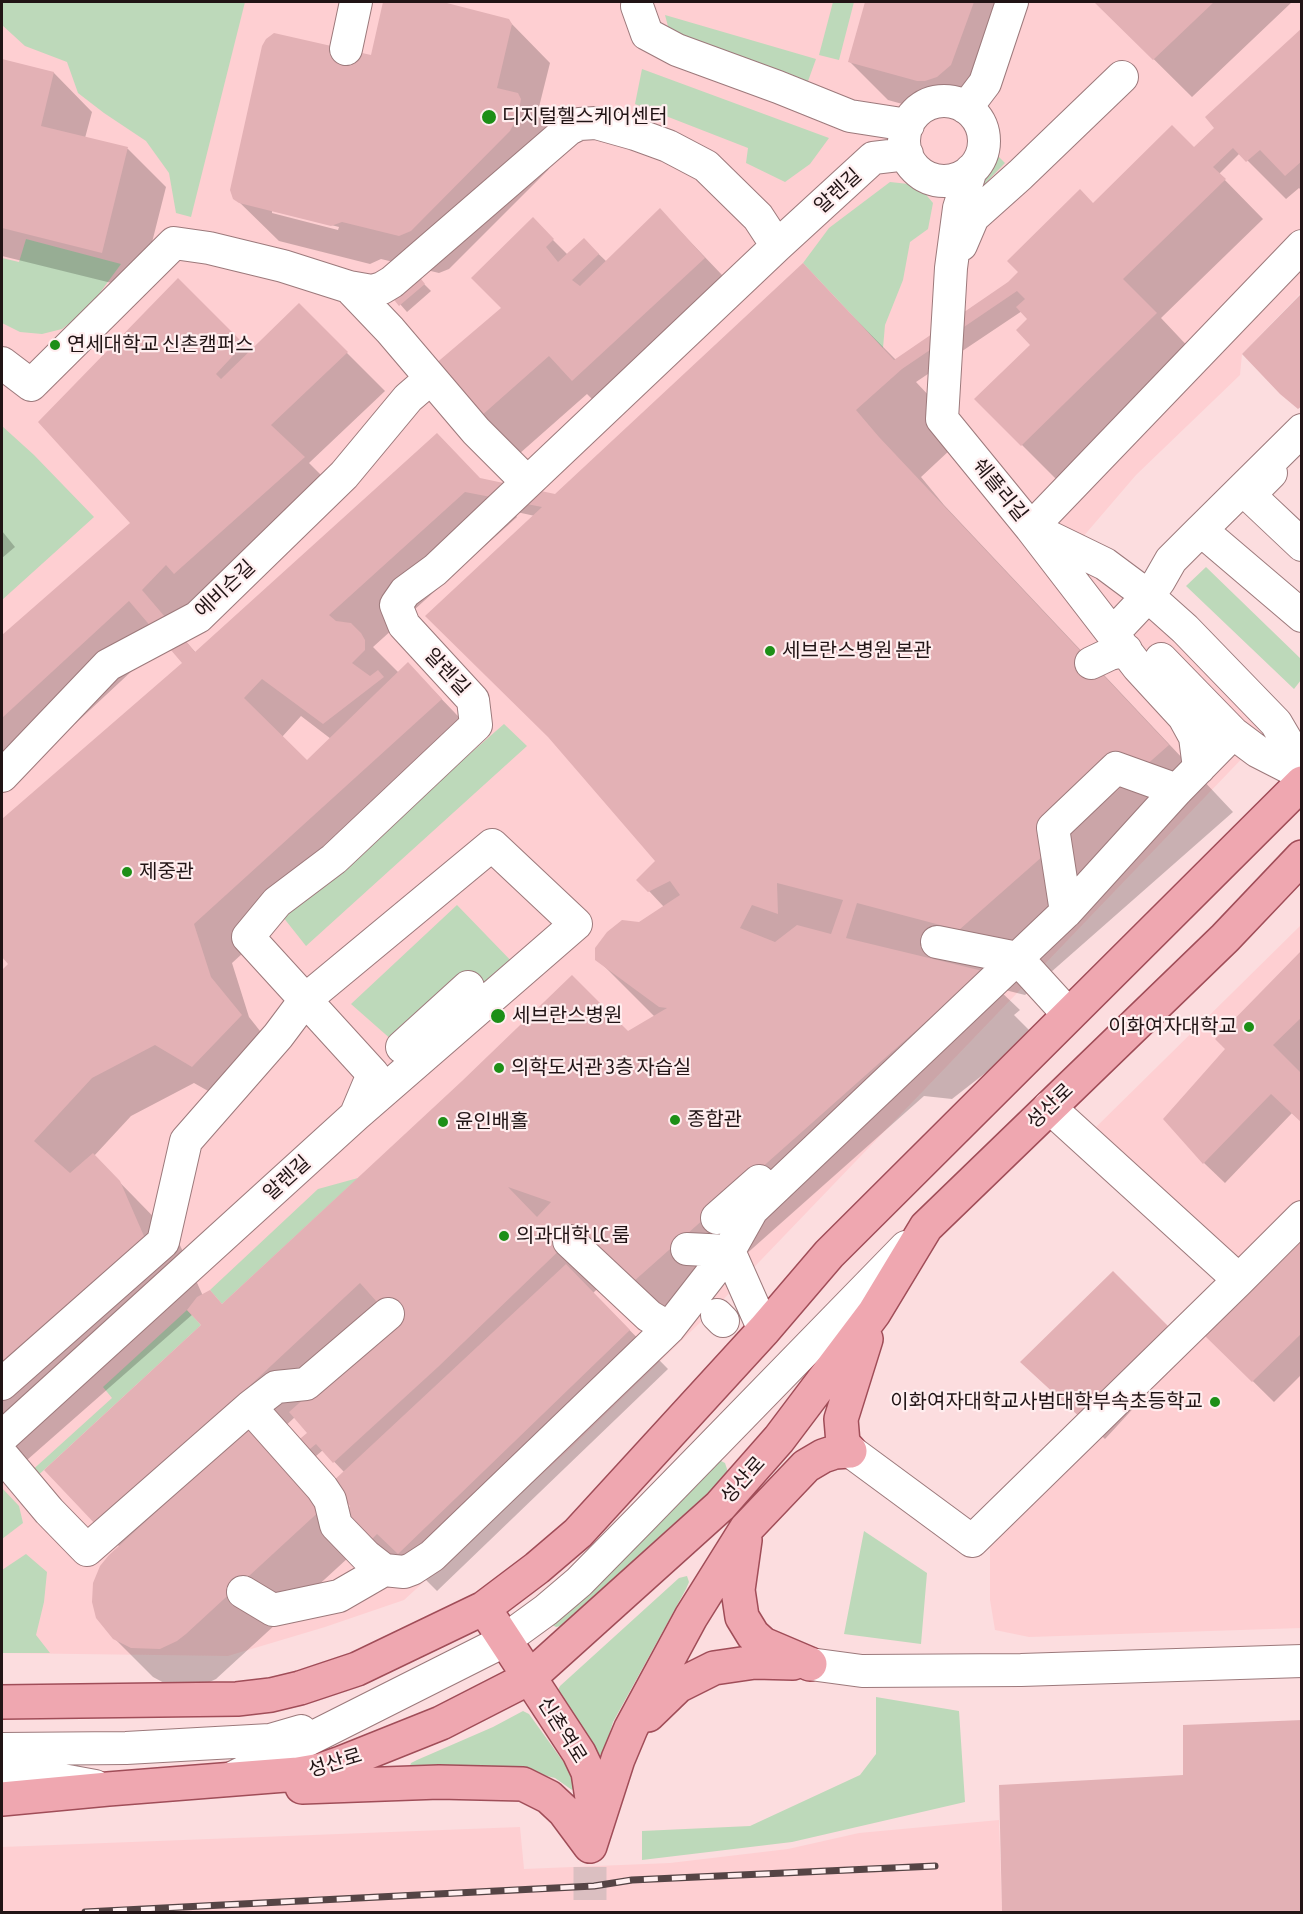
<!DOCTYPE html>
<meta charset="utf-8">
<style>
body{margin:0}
#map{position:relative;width:1303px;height:1914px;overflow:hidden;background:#fcdddf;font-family:"Asap Condensed",sans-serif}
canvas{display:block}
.frame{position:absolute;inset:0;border:3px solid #211415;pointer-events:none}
</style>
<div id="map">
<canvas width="1303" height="1914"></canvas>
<div class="frame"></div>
</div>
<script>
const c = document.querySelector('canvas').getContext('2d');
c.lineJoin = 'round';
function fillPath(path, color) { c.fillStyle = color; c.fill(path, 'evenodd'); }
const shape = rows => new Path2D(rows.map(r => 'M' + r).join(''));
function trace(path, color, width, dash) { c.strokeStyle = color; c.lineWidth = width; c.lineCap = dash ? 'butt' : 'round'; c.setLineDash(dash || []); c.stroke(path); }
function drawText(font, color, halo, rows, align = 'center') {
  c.font = font + ' "Asap Condensed","Noto Sans KR",sans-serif'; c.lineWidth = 4.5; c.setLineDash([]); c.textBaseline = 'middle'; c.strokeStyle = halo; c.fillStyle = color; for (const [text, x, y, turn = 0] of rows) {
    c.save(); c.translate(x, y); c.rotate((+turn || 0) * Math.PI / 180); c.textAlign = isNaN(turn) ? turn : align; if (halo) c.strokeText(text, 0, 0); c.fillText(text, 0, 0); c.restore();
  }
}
fillPath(shape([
 [2,2,1301,2,1301,293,1242,354,1240,375,1136,475,1082,538,1276,723,714,1309,572,1447,404,1600,325,1627,228,1656,2,1653],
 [1301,925,1301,1205,1243,1264,1093,1130],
 [1301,1230,1301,1628,1029,1637,995,1630,990,1600,990,1545],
 [999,1820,1002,1912,2,1912,2,1847,520,1827,524,1869,670,1863,788,1849,859,1833]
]), '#fecfd2');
fillPath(shape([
 [2,2,245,2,191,217,176,213,169,173,146,141,104,113,78,93,67,62,25,46,2,25],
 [833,2,854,2,839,60,819,55],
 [665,15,816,59,807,84,670,34],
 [642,69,829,138,810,164,785,182,746,163,748,148,635,104],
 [994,152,1005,163,973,196,967,188],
 [890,182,918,185,933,203,928,229,910,242,903,280,885,325,883,348,803,263,829,228],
 [26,239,121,264,88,309,62,329,42,334,20,332,2,323,2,258,19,262],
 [2,426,34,455,94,517,2,600],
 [1206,567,1301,659,1301,680,1294,689,1186,586],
 [504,724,527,746,306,946,283,917],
 [457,905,517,967,489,988,469,971,393,1041,351,1004],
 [358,1178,222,1304,210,1290,318,1189],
 [187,1310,201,1325,33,1480,28,1474,112,1398,103,1387],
 [717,1459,725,1463,727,1469,727,1474,723,1479,561,1626,556,1627,552,1625],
 [2,1488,19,1506,23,1523,2,1539],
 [864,1531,927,1573,921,1644,844,1634],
 [26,1554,47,1572,44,1602,36,1635,50,1653,2,1653,2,1570],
 [687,1576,689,1582,686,1589,613,1722,603,1755,597,1754,560,1695,558,1690,560,1686,679,1578],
 [876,1697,959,1711,965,1802,792,1842,642,1860,642,1831,750,1826,860,1775,876,1754],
 [523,1711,529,1714,575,1778,576,1786,572,1790,555,1778,539,1774,409,1769,411,1763,417,1760,493,1727]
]), '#bdd9ba');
fillPath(shape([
 [385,2,437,2,508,20,550,63,537,115,556,133,556,155,548,170,449,269,439,273,381,259,370,264,279,241,235,198,372,57],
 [272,210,339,227,338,230,272,213],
 [866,2,1024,2,956,119,888,100,850,62],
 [1096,2,1292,2,1192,97],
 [1302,30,1302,191,1299,188,1286,199,1240,153,1219,174,1263,219,1161,318,1194,353,1060,483,976,399,1032,345,1029,319,1022,311,916,382,966,435,921,477,944,505,1233,812,1025,995,997,988,1020,1010,1014,1015,1034,1035,952,1099,924,1096,672,1320,619,1268,593,1293,668,1369,437,1591,417,1571,406,1581,342,1517,352,1506,344,1472,323,1450,294,1475,361,1546,216,1679,199,1687,170,1686,153,1677,114,1638,120,1547,99,1526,203,1325,193,1314,2,1482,2,972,10,964,2,955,2,821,184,663,165,640,2,792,2,637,132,523,178,280,250,352,299,305,385,391,309,463,342,496,176,630,196,653,481,480,554,496,803,266,896,360,1009,283,1094,205,1195,149,1214,130],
 [512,511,535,516,657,861,649,891,664,907,639,923,597,959,655,1017,223,1306,203,1296,179,1243,94,1156,131,1116,194,1083,231,1104,279,1055,249,1017,232,963,479,738,408,664,399,673,373,647,517,517],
 [301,716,331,739,307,762,282,737],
 [295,1417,314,1439,265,1445],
 [2,60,54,73,92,112,85,138,128,149,166,187,140,290,2,256],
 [660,210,743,297,611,418,587,394,519,454,481,416,503,308,533,220,568,255,584,240,607,262],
 [423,283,431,291,407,312,393,296],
 [2,531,15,547,2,558],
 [1302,952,1302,1122,1292,1113,1225,1183,1204,1163,1227,1049],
 [1302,1238,1302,1374,1274,1402,1205,1334],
 [1188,1349,1105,1439,1043,1382],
 [1302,1721,1302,1912,1004,1912,1000,1787,1184,1776]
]), '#0003');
fillPath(shape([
 [383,2,443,2,509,19,512,24,497,88,518,93,521,99,518,116,510,131,411,231,399,236,342,222,331,226,239,203,233,199,230,190,262,46,266,39,274,33,371,55],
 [865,2,974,2,951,65,937,77,925,81,917,81,848,62],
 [1094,2,1214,2,1153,60],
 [1302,28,1302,161,1285,176,1260,150,1246,162,1233,148,1213,167,1226,179,1123,279,1157,313,1021,446,974,399,1030,345,1016,330,1027,319,1016,307,1025,299,1017,291,902,369,856,410,879,437,1169,745,959,930,857,903,846,938,983,971,633,1282,569,1241,438,1367,333,1463,316,1444,288,1467,324,1507,186,1634,177,1641,160,1649,131,1648,113,1639,96,1618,92,1602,93,1583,100,1566,109,1555,249,1427,278,1457,307,1433,289,1412,393,1320,360,1283,98,1527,44,1470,201,1325,187,1310,197,1297,210,1290,222,1304,462,1081,572,975,628,1031,667,1008,659,1007,595,960,595,948,607,932,622,920,639,922,680,895,670,881,648,892,636,880,655,861,548,737,425,616,542,507,465,492,329,615,336,621,351,623,361,633,365,640,365,650,352,663,370,676,378,670,384,677,323,724,262,679,244,698,307,760,408,662,442,699,194,924,211,977,242,1015,192,1067,155,1045,92,1078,34,1141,70,1173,93,1153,120,1181,147,1243,2,1370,2,970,8,964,2,957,2,819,182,663,129,601,2,718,2,635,130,523,38,422,178,278,244,344,216,374,221,379,299,303,348,352,271,425,305,457,174,574,166,565,142,590,195,652,437,433,480,478,555,494,803,263,894,360,1008,282,1018,272,1007,261,1080,189,1093,203,1172,125,1194,147,1214,128,1205,117],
 [777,883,843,900,831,934,797,925,775,942,740,928,752,905,778,914],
 [508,1187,551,1202,537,1217],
 [2,59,54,72,41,126,128,147,102,253,2,228],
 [660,208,705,258,572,381,549,356,480,417,434,365,501,308,471,278,533,217,554,239,546,247,558,262,584,238,599,254,572,280,580,286],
 [417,274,425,284,399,306,391,296],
 [1302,293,1302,406,1298,409,1280,394,1242,354],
 [1302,950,1302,1017,1273,1045,1302,1074,1302,1123,1271,1094,1203,1164,1163,1119,1225,1049,1215,1039],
 [1302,1235,1302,1333,1252,1382,1203,1334],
 [566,1264,630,1330,398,1554,377,1534,367,1544,340,1517,350,1506,329,1485],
 [1113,1271,1169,1327,1083,1420,1020,1362],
 [1302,1720,1302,1912,1002,1912,999,1785,1183,1775,1183,1725]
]), '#e3b1b5');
trace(shape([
 [590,1867,590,1912]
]), '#dbbfc1', 33, [33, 16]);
const minor = shape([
 [637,6,647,34,677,50,778,87,850,116,908,125],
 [346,49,356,2],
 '904 141a40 40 0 1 1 80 0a40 40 0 1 1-80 0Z',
 [966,108,985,83,1012,2],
 [971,170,959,208,951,268,942,419,1031,528,1105,564,1148,596,1185,629,1276,723,1302,767],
 [961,245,973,217,1020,175,1122,77],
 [349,287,390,330,476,431,527,482],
 [2,363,31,385,174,243,209,248,283,266,349,287,372,291,382,288,392,282,569,129,579,124,596,123,635,134,668,146,706,166,758,217,777,246],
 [1302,430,1201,530,1302,616],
 [1271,473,1249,495,1302,545],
 [1114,632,1148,596,1159,581,1171,560,1201,530],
 [1161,659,1233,733,1257,751,1302,774],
 [1091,663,1110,654,1126,650],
 [1199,768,1195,737,1184,717,1138,667,1031,528,1302,246],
 [2,776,108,665,198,617,344,475,408,398,430,379],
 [1066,912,1053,828,1116,768,1177,790],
 [937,942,1017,958,1069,1015],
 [402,1047,468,987],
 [1049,1107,1239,1280],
 [357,1112,373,1074,248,937,277,902,334,859,476,725,473,700,404,625,396,605,405,592,435,570,777,246,873,158,907,154],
 [717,1218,759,1181],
 [569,1241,649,1316,669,1328],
 [687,1249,729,1251],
 [717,1315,723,1321],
 [764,1330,729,1251,752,1210,1066,912,1177,790,1233,733],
 [2,1384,163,1242,186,1141,278,1036,305,1000,492,845,576,924,356,1115,2,1437],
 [250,1407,276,1387,306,1384,388,1314],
 [850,1451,972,1541,1239,1280,1302,1217],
 [2,1455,49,1511,87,1550,250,1407,322,1488,330,1500,336,1525,366,1556,384,1570,404,1572,412,1569,432,1556,669,1328,729,1251],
 [243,1592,273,1610,339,1596,384,1570],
 [810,1664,862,1671,1021,1670,1302,1661],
 [2,1749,126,1748,270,1740,301,1731],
 [2,1769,95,1786],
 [232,1778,502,1642,546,1610,579,1582,641,1519,906,1247]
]);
const major = shape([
 [850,1451,843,1443,841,1419,866,1339],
 [745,1540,738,1590,742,1617,753,1635,763,1644,810,1664],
 [484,1608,579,1753,588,1772,593,1805,592,1822],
 [2,1702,237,1699,271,1695,300,1688,357,1669,484,1608,537,1568,578,1533,764,1330,829,1254,1302,783],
 [648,1715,678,1686,714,1668,755,1662,793,1663],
 [302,1787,439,1782,523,1784,549,1797,564,1811,590,1846],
 [2,1799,108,1789,298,1774,321,1770,341,1763,441,1723,529,1678,720,1506,779,1439,874,1313,926,1227,1225,938,1302,857],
 [590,1846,618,1759,631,1728,691,1617,746,1529,806,1466,823,1456,835,1452,850,1451]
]);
trace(minor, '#9c797b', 34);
trace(major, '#a04d58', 36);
trace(minor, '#fff', 32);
trace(major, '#efa7b0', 33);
const rail = shape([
 [85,1912,594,1886,632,1880,935,1866]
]);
trace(rail, '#554445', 7);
trace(rail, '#ffeeef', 4.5, [14]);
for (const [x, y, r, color] of [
 [489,117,8,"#1d8f17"],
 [55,345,6,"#1d8f17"],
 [770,651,6,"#1d8f17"],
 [127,872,6,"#1d8f17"],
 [498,1016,8,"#1d8f17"],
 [1249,1027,6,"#1d8f17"],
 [499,1068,6,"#1d8f17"],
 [675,1120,6,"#1d8f17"],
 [443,1122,6,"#1d8f17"],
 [504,1236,6,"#1d8f17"],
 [1215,1402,6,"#1d8f17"]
]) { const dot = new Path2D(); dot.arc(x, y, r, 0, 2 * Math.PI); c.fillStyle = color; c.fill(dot); trace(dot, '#ffeeef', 2); }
drawText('20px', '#211415', '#ffeeef', [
 ["디지털헬스케어센터",502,117],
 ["연세대학교 신촌캠퍼스",67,345],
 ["세브란스병원 본관",782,651],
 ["제중관",139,872],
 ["세브란스병원",512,1016],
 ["이화여자대학교",1237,1027,"right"],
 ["의학도서관 3층 자습실",511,1068],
 ["종합관",687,1120],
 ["윤인배홀",455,1122],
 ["의과대학 LC 룸",516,1236],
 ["이화여자대학교사범대학부속초등학교",1203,1402,"right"]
], 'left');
drawText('20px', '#211415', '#ffeeef', [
 ["알렌길",838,191,-42],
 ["쉐플리길",1000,490,51],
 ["에비슨길",225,589,-43],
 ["알렌길",447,672,47],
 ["성산로",1050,1106,-44],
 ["알렌길",287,1178,-42],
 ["성산로",743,1480,-48],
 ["신촌역로",562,1730,58],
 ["성산로",335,1763,-17]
]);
</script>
